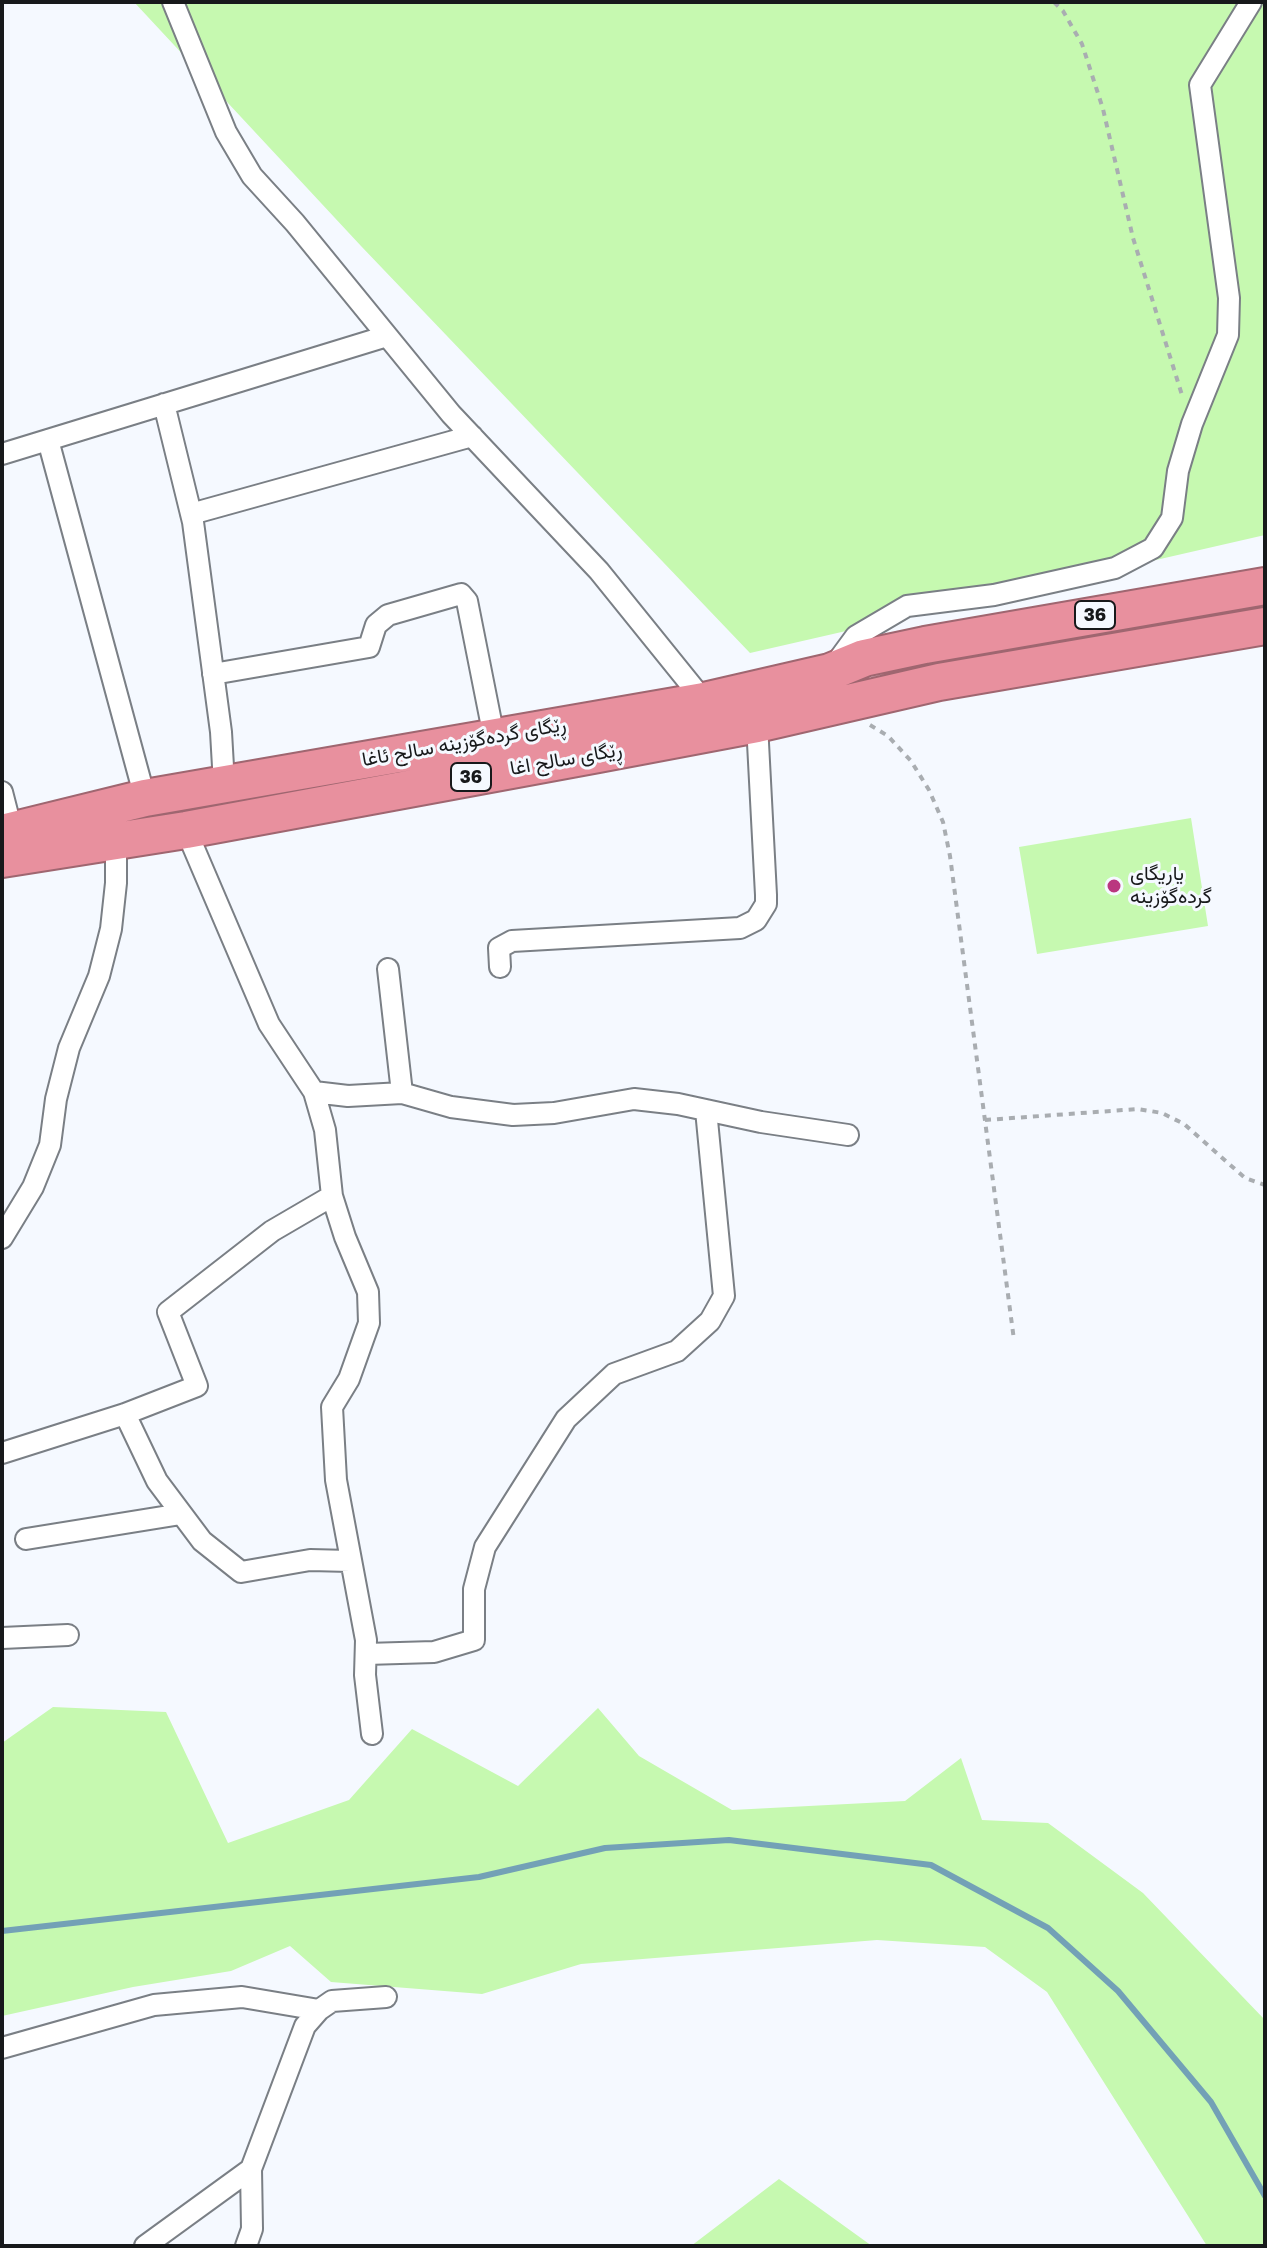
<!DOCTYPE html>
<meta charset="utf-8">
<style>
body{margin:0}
#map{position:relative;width:1267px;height:2248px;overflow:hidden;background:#f5f9ff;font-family:"Golos Text",sans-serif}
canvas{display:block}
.frame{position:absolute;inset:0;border:4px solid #17191b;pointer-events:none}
</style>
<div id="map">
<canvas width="1267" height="2248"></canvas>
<div class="frame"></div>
</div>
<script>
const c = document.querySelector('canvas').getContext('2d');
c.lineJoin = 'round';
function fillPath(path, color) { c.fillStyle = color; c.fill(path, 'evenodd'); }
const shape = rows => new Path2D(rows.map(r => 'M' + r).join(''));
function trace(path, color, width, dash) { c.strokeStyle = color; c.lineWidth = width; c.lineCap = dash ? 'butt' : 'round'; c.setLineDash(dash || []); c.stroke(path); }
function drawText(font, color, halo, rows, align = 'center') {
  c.font = font + ' "Golos Text",Vazirmatn,sans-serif'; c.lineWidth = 6; c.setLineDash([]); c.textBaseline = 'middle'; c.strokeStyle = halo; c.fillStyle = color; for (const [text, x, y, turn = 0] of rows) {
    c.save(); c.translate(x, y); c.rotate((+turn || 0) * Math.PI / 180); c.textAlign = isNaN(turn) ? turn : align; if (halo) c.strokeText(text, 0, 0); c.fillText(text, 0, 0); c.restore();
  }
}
fillPath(shape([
 [134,2,1265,2,1265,535,750,653,361,246],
 [1191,818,1208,926,1037,954,1019,847],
 [53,1707,166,1712,228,1843,349,1800,412,1729,518,1786,598,1708,639,1756,732,1810,905,1801,961,1758,982,1820,1048,1823,1143,1893,1265,2020,1265,2246,1207,2246,1047,1992,985,1947,877,1940,581,1964,482,1994,331,1982,290,1946,231,1971,133,1987,2,2016,2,1743],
 [779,2179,872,2246,691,2246]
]), '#c6f9b0');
trace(shape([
 [2,1931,479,1877,605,1848,729,1840,931,1865,1048,1928,1118,1991,1211,2102,1265,2196]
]), '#73a1b6', 6);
const street = shape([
 [173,2,226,132,252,176,295,223,451,414,599,571,704,701],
 [164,404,193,522,221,732,224,784],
 [48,440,145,798],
 [2,454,387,336],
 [191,514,472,436],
 [834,666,856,636,907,606,994,595,1115,568,1153,548,1172,518,1178,471,1192,424,1228,335,1229,298,1200,85,1251,2],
 [213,674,369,647,376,625,388,615,461,594,467,601,494,737],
 [2,792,12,831],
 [186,830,269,1024,314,1092,325,1130,332,1196,345,1237,368,1292,369,1323,349,1379,332,1407,336,1480,366,1640,365,1675,372,1734],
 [500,967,499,948,512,941,740,928,756,920,766,904,766,895,757,724],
 [388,969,402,1093],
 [314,1092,348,1096,402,1093,451,1107,513,1115,554,1113,634,1099,678,1104,761,1122,848,1135],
 [2,1238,33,1187,50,1145,56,1099,69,1048,99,976,111,929,116,883,116,839],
 [125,1414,157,1481,202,1541,241,1572,310,1560,350,1561],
 [2,1453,125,1414,197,1386,168,1312,272,1231,332,1196],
 [26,1539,181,1514],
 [2,1638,68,1635],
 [366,1654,434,1652,474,1640,474,1589,485,1547,566,1419,614,1374,677,1351,710,1321,724,1296,706,1110],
 [2,2048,154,2005,242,1997,319,2010],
 [145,2246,251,2169],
 [246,2246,252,2229,251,2169,305,2026,319,2010,332,2001,386,1997]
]);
const highway = shape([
 [2,833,145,798,704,701,830,672,864,658,925,645,1265,586],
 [2,859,186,830,598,754,757,724,939,682,1265,626]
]);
trace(street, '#7a7f85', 24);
trace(highway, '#9f6670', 40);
trace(shape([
 [1054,2,1063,11,1082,44,1103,109,1133,238,1182,395],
 [870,725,888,736,911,761,929,790,943,822,950,856,1014,1340],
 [985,1120,1138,1109,1162,1113,1184,1124,1245,1178,1265,1185]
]), '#a9adb1', 4, [6, 6]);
trace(street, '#fff', 20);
trace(highway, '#e8909e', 36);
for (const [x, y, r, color] of [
 [1114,886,8,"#ba377f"]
]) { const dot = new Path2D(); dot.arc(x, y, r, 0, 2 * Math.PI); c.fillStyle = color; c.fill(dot); trace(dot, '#f5f9ff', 3); }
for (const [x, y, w] of [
 [1095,615,40],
 [471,777,40]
]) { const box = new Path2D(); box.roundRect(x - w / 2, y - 14, w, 28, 6); c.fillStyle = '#f5f9ff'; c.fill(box); trace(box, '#17191b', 2); }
drawText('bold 18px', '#17191b', null, [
 ["36",1095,615],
 ["36",471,777]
]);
drawText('20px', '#17191b', '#f5f9ff', [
 ["ڕێگای گردەگۆزینە سالح ئاغا",464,742,-10],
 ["ڕێگای سالح اغا",566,759,-10]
]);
drawText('20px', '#17191b', '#f5f9ff', [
 ["یاریگای",1130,874],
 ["گردەگۆزینە",1130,897]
], 'left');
</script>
